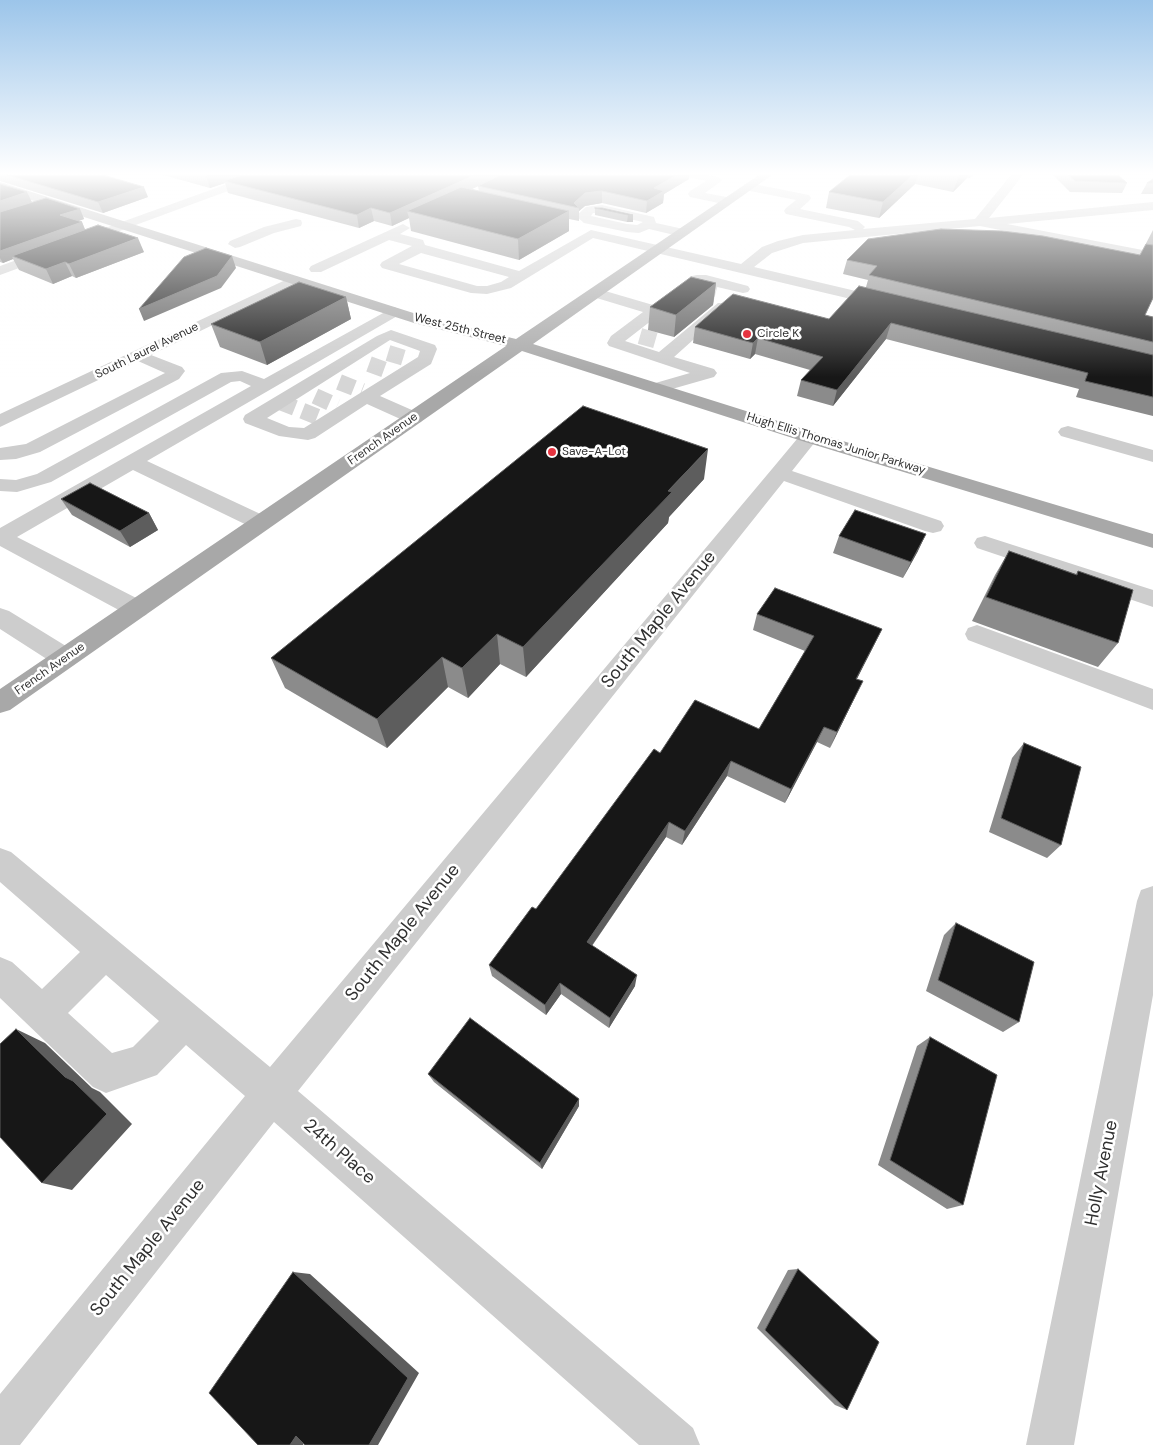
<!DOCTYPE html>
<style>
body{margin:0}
canvas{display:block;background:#fff}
</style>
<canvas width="1153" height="1445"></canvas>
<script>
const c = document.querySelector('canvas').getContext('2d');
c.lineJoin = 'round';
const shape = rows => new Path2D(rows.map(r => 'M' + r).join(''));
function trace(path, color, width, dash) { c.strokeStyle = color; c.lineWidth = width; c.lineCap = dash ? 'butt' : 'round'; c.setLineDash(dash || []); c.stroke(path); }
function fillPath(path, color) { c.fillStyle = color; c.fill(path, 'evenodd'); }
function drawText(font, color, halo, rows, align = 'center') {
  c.font = font + ' "DM Sans",sans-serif'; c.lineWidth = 5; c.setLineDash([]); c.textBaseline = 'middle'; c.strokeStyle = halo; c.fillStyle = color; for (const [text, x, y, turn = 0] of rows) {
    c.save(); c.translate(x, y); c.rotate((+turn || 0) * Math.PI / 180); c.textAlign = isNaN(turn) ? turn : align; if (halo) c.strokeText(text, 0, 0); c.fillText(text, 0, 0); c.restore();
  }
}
trace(shape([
 [700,290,719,295],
 [640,336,661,342],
 [388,353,411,360],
 [369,364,391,372],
 [339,382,362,391],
 [315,396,337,406],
 [280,402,318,417]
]), '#d6d6d6', 16, [16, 8]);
fillPath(shape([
 [252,175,268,175,266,177,0,275,0,266,252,175],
 [685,175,708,175,720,178,722,180,720,182,705,193,732,198,734,201,728,205,690,197,688,194,690,191,706,181,687,177,685,175],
 [1011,175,1023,175,989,218,1153,202,1153,210,1007,224,1153,252,1153,260,980,226,803,243,772,253,754,267,894,300,897,303,894,306,889,308,593,238,511,288,487,294,471,293,382,268,380,265,382,262,412,246,389,240,321,272,311,272,309,269,311,266,403,224,410,228,400,234,423,240,425,245,519,271,591,230,741,264,762,247,778,241,803,235,855,230,849,227,786,214,784,211,786,208,796,200,745,190,743,187,745,184,749,183,809,195,811,198,809,201,800,209,858,221,865,227,863,229,975,219,1011,175],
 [421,253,509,277,501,282,487,286,477,286,399,264,421,253],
 [602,205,654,217,656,223,688,230,690,233,683,237,649,229,639,233,627,232,584,223,576,216,586,207,602,205],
 [593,213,602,213,643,222,637,225,627,224,591,216,593,213],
 [296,219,301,220,302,223,301,226,274,233,240,247,235,248,228,244,230,241,264,227,296,219],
 [697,275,706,275,748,286,750,289,748,292,743,293,700,283,625,341,659,352,718,303,728,303,731,306,674,357,714,369,717,373,714,377,658,393,652,392,649,388,652,384,690,373,609,346,607,343,611,336,643,312,590,296,587,293,590,290,595,288,653,305,692,276,697,275],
 [294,276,299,277,301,280,299,283,151,355,182,367,185,371,179,379,40,452,16,459,0,460,0,448,26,444,165,373,138,361,0,427,0,414,294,276],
 [394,307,399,309,402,312,399,315,147,461,269,518,272,523,269,528,261,530,253,528,133,470,17,537,146,603,149,609,146,615,137,617,128,615,0,546,0,528,251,386,240,381,231,382,51,482,17,492,0,491,0,479,16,480,37,474,221,373,242,371,264,379,394,307],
 [391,330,435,345,437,349,431,364,380,396,421,414,423,418,421,422,414,424,407,422,367,404,315,438,308,440,279,436,245,423,243,419,245,415,377,336,391,330],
 [390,340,420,351,418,357,304,428,289,427,267,418,390,340],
 [1068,426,1153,450,1153,462,1061,436,1058,432,1061,428,1068,426],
 [809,431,816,433,819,437,792,471,941,521,944,526,941,531,933,533,925,531,784,481,298,1091,693,1428,700,1445,639,1445,274,1122,20,1445,0,1445,0,1394,245,1096,186,1045,157,1075,106,1093,93,1087,0,998,0,957,12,962,42,989,80,952,0,882,0,848,11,852,270,1067,772,469,802,433,809,431],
 [106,975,159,1021,133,1047,112,1053,68,1013,106,975],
 [985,536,1153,590,1153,607,977,548,974,543,977,538,985,536],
 [0,608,9,611,74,651,78,658,74,665,65,667,56,665,0,629,0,608],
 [977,625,1153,689,1153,710,968,640,965,634,968,628,977,625],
 [1153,886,1153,995,1074,1445,1026,1445,1137,901,1141,890,1153,886]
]), '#cdcdcd');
fillPath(shape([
 [759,175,772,175,533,344,816,433,1153,534,1153,548,802,441,522,351,10,710,0,713,0,689,506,346,414,323,0,190,0,182,426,317,516,339,759,175]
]), '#a8a8a8');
fillPath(shape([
 [0,175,103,175,148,197,103,213,0,181],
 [163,175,689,175,689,179,664,194,663,203,646,213,602,203,585,206,579,211,579,221,569,219,569,231,519,260,411,231,409,218,392,226,374,221,359,228,228,193,225,183,210,188],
 [478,186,479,191,472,189],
 [850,175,974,175,970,178,967,178,953,192,915,184,879,218,826,208,829,192],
 [1053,175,1118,175,1127,183,1122,193,1070,192],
 [1153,179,1153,194,1141,194,1147,183],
 [0,184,32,202,80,209,84,219,78,221,82,222,85,229,144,252,76,278,72,276,53,284,19,270,13,259,3,263,0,262],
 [595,208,633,215,633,222,627,222,595,215],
 [1153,230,1153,298,1145,315,1153,317,1153,416,1076,397,1079,389,886,339,833,406,797,396,801,380,810,370,755,354,750,359,693,343,695,327,829,319,866,287,868,280,843,274,847,260,1140,255],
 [716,283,713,305,674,337,648,330,650,307],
 [346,297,351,319,267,365,220,347,211,324],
 [704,479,669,517,668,523,526,677,500,664,468,698,448,687,387,748,285,688,271,658],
 [61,499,149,513,158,530,130,547,72,515],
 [839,536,918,551,903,578,833,553],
 [1009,551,1076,574,1078,571,1118,643,1098,667,972,621,995,575],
 [757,614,882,629,857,679,855,697,830,748,817,742,785,803,727,776,682,845,666,837,592,946,635,986,609,1028,561,994,546,1015,492,976,489,965,536,909,660,753,759,729,805,651,753,630],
 [1024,743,1061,845,1047,858,989,832,1012,758],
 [956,923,1019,1022,1003,1032,926,991,944,935],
 [930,1037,963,1205,947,1209,878,1165,917,1046],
 [428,1074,579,1099,579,1106,542,1169,434,1082],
 [798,1269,847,1410,835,1405,757,1328,788,1270]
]), '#8b8b8b');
fillPath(shape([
 [209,175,247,175,224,181,225,183,210,188,206,176],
 [475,175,502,175,418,214,407,211,409,218,392,226,390,213],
 [677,175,689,175,689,179,664,194,663,203,646,213,647,201,654,188],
 [913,175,918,175,915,184,879,218,883,202],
 [960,175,968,175,967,178,953,192,959,176],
 [144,187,148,197,103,213,98,202],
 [602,191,602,203,585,206,579,211,579,208,574,203,585,193],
 [27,192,32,202,0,213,0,201],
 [371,208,374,221,359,228,357,215],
 [80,209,84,219,65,226,60,215],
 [569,211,569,231,519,260,518,239],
 [628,215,633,215,633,222,627,222],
 [82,222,86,233,12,256,13,259,3,263,0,258,0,251],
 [138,238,144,252,76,278,69,264],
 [232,256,236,268,221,288,144,321,139,309],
 [65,262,72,276,53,284,46,269],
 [716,283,713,305,674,337,676,315],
 [346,297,351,319,267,365,260,342],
 [891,323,886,339,833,406,837,390],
 [758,338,755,354,750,359,753,343],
 [708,449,704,479,669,517,668,523,526,677,523,647,668,491],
 [149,513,158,530,130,547,120,531],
 [926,534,918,551,903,578,911,562],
 [882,629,874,645,849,694,856,679],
 [497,634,500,664,468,698,462,668],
 [442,657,448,687,387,748,377,719],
 [863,681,855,697,830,748,837,732],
 [824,727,817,742,785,803,791,789],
 [731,761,727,776,682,845,685,831],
 [669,822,666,837,586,954,587,942],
 [637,975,635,986,609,1028,610,1018],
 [560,983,561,994,546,1015,545,1005],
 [16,1029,45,1043,92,1088,100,1092,132,1124,72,1190,42,1183,65,1077],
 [579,1099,579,1106,542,1169,540,1163],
 [293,1272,310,1274,419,1373,378,1445,369,1445],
 [315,1427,303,1445,290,1445,296,1436]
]), '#5d5d5d');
const building = shape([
 [7,175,103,175,144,187,98,202,7,175],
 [241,175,475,175,390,213,371,208,357,215,224,181,241,175],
 [500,175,677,175,654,188,664,191,647,201,602,191,585,193,574,203,579,208,478,186,500,175],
 [850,175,913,175,883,202,829,192,850,175],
 [1068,175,1118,175,1127,183,1075,181,1068,175],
 [1153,179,1153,183,1147,183,1153,179],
 [0,184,27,192,0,201,0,184],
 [461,187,569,211,518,239,407,211,461,187],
 [46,198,80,209,60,215,82,222,0,251,0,212,46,198],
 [595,208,602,208,633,215,628,215,595,208],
 [98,225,138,238,69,264,65,262,46,269,12,256,98,225],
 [941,229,1002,231,1043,236,1140,255,1146,244,1153,245,1153,298,1145,315,1153,317,1153,342,869,275,877,266,847,260,868,239,941,229],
 [206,248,232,256,217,276,139,309,184,257,206,248],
 [691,277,716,283,676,315,650,307,691,277],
 [299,282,346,297,260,342,211,324,299,282],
 [859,286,1153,355,1153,397,1085,381,1088,373,891,323,837,390,801,380,823,357,758,338,753,343,695,327,733,294,829,319,859,286],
 [583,406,708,449,668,491,672,492,523,647,497,634,462,668,442,657,377,719,271,658,583,406],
 [90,483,149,513,120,531,61,499,90,483],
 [855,510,926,534,911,562,839,536,855,510],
 [1009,551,1077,575,1078,571,1133,590,1118,643,986,597,1009,551],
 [775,588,882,629,856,679,863,681,837,732,824,727,791,789,731,761,685,831,669,822,587,942,637,975,610,1018,560,983,545,1005,489,965,532,907,536,909,654,749,660,753,695,700,759,729,814,636,757,614,775,588],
 [1024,743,1081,767,1061,845,1001,818,1024,743],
 [956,923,1034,962,1019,1022,938,980,956,923],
 [470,1018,579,1099,540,1163,428,1074,470,1018],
 [16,1029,65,1077,73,1081,107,1114,42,1183,0,1137,0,1044,16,1029],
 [930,1037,997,1075,963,1205,890,1160,930,1037],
 [798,1269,879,1342,847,1410,765,1330,798,1269],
 [293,1272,408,1378,369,1445,305,1445,296,1436,290,1445,258,1445,209,1393,293,1272]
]);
fillPath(building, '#171717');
trace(building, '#5d5d5d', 1);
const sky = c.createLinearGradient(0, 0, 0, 377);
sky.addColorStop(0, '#9cc5ea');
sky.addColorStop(0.46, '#fff');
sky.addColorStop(1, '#ffffff00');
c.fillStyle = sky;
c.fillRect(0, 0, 1153, 377);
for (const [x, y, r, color] of [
 [747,334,5,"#e63440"],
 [552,452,5,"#e63440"]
]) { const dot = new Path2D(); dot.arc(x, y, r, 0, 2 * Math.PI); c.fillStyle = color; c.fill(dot); trace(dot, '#fff', 2); }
drawText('12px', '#303030', '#fff', [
 ["West 25th Street",460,329,14],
 ["South Laurel Avenue",147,351,-26],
 ["French Avenue",383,439,-35],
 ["Hugh Ellis Thomas Junior Parkway",836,444,17],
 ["French Avenue",50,669,-35]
]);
drawText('12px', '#303030', '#fff', [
 ["Circle K",757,334],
 ["Save-A-Lot",562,452]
], 'left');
drawText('18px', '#303030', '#fff', [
 ["South Maple Avenue",659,620,-51],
 ["South Maple Avenue",403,933,-51],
 ["24th Place",339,1152,41],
 ["Holly Avenue",1102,1173,-79],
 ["South Maple Avenue",148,1248,-51]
]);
</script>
